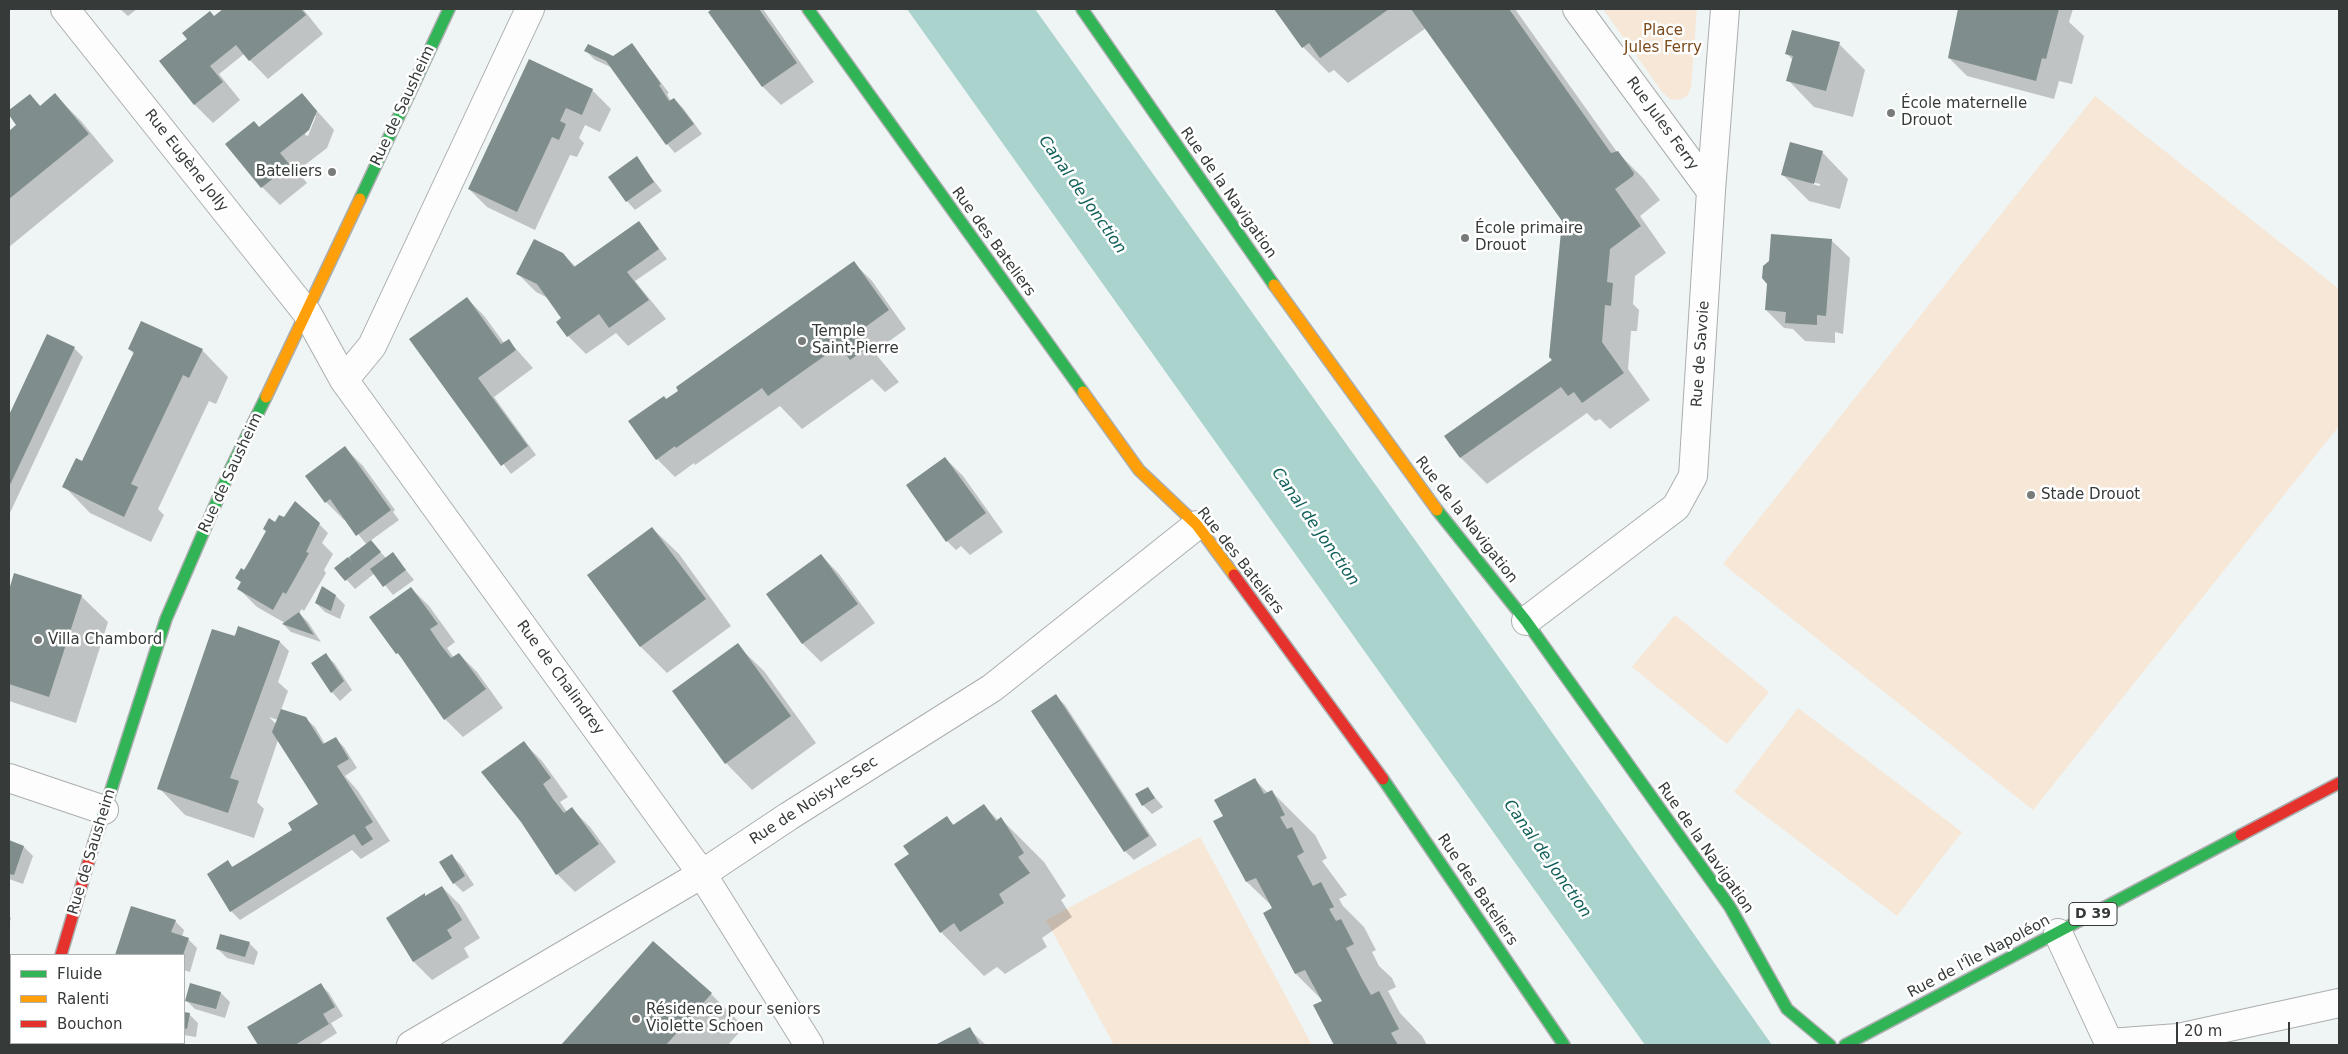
<!DOCTYPE html>
<meta charset="utf-8">
<style>
body{margin:0}
#map{position:relative;width:2348px;height:1054px;overflow:hidden;background:#eff4f4;font-family:"DejaVu Sans",sans-serif}
canvas{display:block}
.frame{position:absolute;inset:0;border:10px solid #363a39;pointer-events:none}
.legend{position:absolute;left:10px;top:954px;width:175px;height:90px;box-sizing:border-box;background:#fff;border:1px solid #afb0b0;margin:0;padding:6px 9px;list-style:none;font-size:15px;color:#363a39}
.legend li{display:flex;align-items:center;gap:10px;height:25px}
.legend b{width:25px;border:1px solid #afb0b0}
.scale{position:absolute;left:2176px;top:1022px;width:114px;height:22px;box-sizing:border-box;border:2px solid #363a39;border-top:0;padding-left:6px;font-size:15px;line-height:18px;white-space:nowrap;color:#363a39;-webkit-text-stroke:4px #fff;paint-order:stroke}
</style>
<div id="map">
<canvas width="2348" height="1054"></canvas>
<div class="frame"></div>
<ul class="legend">
<li><b style="height:6px;background:#30b455"></b>Fluide</li>
<li><b style="height:6px;background:#ff9f0a"></b>Ralenti</li>
<li><b style="height:6px;background:#e5322d"></b>Bouchon</li>
</ul>
<div class="scale">20 m</div>
</div>
<script>
const c = document.querySelector('canvas').getContext('2d');
c.lineJoin = 'round';
function fillPath(path, color) { c.fillStyle = color; c.fill(path, 'evenodd'); }
const shape = rows => new Path2D(rows.map(r => 'M' + r).join(''));
function trace(path, color, width, dash) { c.strokeStyle = color; c.lineWidth = width; c.lineCap = dash ? 'butt' : 'round'; c.setLineDash(dash || []); c.stroke(path); }
function drawText(font, color, halo, rows, align = 'center') {
  c.font = font + ' "DejaVu Sans",sans-serif'; c.lineWidth = 5; c.setLineDash([]); c.textBaseline = 'middle'; c.strokeStyle = halo; c.fillStyle = color; for (const [text, x, y, turn = 0] of rows) {
    c.save(); c.translate(x, y); c.rotate((+turn || 0) * Math.PI / 180); c.textAlign = isNaN(turn) ? turn : align; if (halo) c.strokeText(text, 0, 0); c.fillText(text, 0, 0); c.restore();
  }
}
fillPath(shape([
 [1603,9,1697,9,1691,88,1687,96,1679,100,1670,99,1663,93],
 [2095,96,2339,289,2339,426,2033,810,1723,564],
 [1675,615,1769,692,1727,744,1632,667],
 [1798,708,1962,832,1897,916,1734,792],
 [1200,837,1312,1045,1114,1045,1046,920]
]), '#f7e7d7');
fillPath(shape([
 [907,9,1035,9,1508,670,1772,1045,1645,1045]
]), '#aad3ce');
fillPath(shape([
 [120,9,137,9,128,16],
 [225,9,303,9,323,34,268,79,244,54,219,74,240,100,213,123,195,105,160,61],
 [714,9,763,9,814,82,781,105,763,87,710,12],
 [1276,9,1515,9,1617,152,1644,179,1660,200,1640,216,1666,253,1635,276,1633,304,1639,310,1637,331,1631,331,1628,369,1650,400,1610,429,1600,419,1595,421,1587,413,1487,484,1461,458,1446,436,1553,360,1563,221,1426,28,1348,83,1334,70,1329,73,1303,47],
 [1959,9,2073,9,2069,22,2084,36,2072,84,2059,81,2054,99,1967,76,1949,58],
 [1839,44,1865,70,1853,117,1814,107,1788,80,1793,60,1787,54],
 [632,45,669,93,667,94,671,101,674,99,683,108,702,134,675,153,667,144,613,68,595,60,586,51,613,58],
 [530,61,592,90,611,109,600,132,585,125,579,138,584,143,577,157,570,155,535,230,487,207,469,189],
 [302,94,334,130,327,148,297,171,307,183,280,205,262,187,260,128],
 [313,116,316,116,308,136,305,135],
 [30,95,41,107,55,95,81,121,114,161,9,247,9,133,18,125,9,112],
 [1822,152,1848,179,1840,209,1809,201,1782,174],
 [1812,182,1820,184,1820,186,1812,184],
 [636,158,662,191,635,210,627,201],
 [639,223,667,259,635,281,666,319,628,346,616,333,586,354,568,336,563,319,548,298,536,292,518,274,563,254,576,267],
 [1831,240,1850,258,1843,334,1835,332,1835,343,1805,341,1793,329,1784,328,1766,310],
 [854,263,872,281,906,329,874,352,899,382,885,392,872,379,802,429,780,406,695,465,694,463,675,477,657,459,666,401],
 [467,298,485,317,504,343,509,341,533,368,494,397,536,455,511,474,452,396],
 [48,336,74,348,83,357,9,515,9,419],
 [129,349,202,350,228,377,216,404,209,401,158,509,164,515,151,542,90,513,64,486,83,463,134,354],
 [345,448,363,466,395,510,393,512,399,520,370,541,386,558,393,554,414,580,393,595,375,573,355,589,336,568,367,545,346,519,344,520,326,502],
 [945,458,963,476,1003,532,970,555,961,546,956,550,947,541],
 [276,523,319,524,328,533,322,543,333,554,324,570,326,573,304,611,302,609,299,613,308,622,321,642,291,632,283,624,285,623,257,607,239,589,242,583,237,578,245,571],
 [652,528,679,554,731,626,667,673,641,647,589,575],
 [821,555,839,574,875,623,821,662,803,644,768,595],
 [15,575,81,596,108,622,76,723,9,701,9,594],
 [411,588,429,606,455,642,447,648,454,658,459,654,477,672,503,708,463,737,445,719,406,662,397,653],
 [336,596,345,605,340,619,325,612,316,603],
 [238,628,280,642,289,651,278,682,288,691,281,710,305,718,315,727,325,744,335,738,344,747,357,768,345,776,358,791,390,841,361,859,352,850,240,920,231,911,228,862,233,867,293,830,320,805,278,740,257,802,264,809,254,838,185,815,159,788],
 [269,717,278,720,276,724],
 [737,645,764,671,816,743,752,790,726,763],
 [326,655,335,664,352,690,340,701,332,692,313,664],
 [1056,696,1065,705,1157,845,1134,860,1125,851],
 [524,743,542,761,568,797,560,802,567,812,572,809,590,827,616,862,575,892,557,874,522,821],
 [1255,780,1268,793,1271,791,1315,835,1327,858,1322,861,1347,895,1339,899,1343,906,1364,927,1376,950,1372,952,1379,966,1392,978,1396,987,1388,991,1400,1013,1422,1036,1427,1045,1336,1045,1315,1006,1323,1002,1322,1000,1296,974,1264,913,1274,908,1247,882,1215,822,1225,817],
 [1147,788,1163,807,1152,814,1143,805],
 [984,806,999,821,1001,819,1044,862,1066,896,1061,900,1072,917,1042,938,1047,947,1005,974,997,967,984,976,941,932,908,856,947,818,954,825],
 [9,842,24,847,33,856,23,884,9,879],
 [452,856,461,865,474,885,463,892,454,883],
 [442,887,460,905,480,938,464,948,469,957,432,980,414,962,387,918,424,895,426,897],
 [132,907,175,921,184,930,182,937,188,939,197,948,190,972,184,970,184,955,117,955],
 [9,915,11,918,9,925],
 [249,943,258,952,254,965,227,958,218,949],
 [653,943,711,994,744,1027,728,1045,562,1045],
 [320,984,329,993,343,1016,331,1023,337,1033,318,1045,260,1045,249,1028],
 [190,985,221,993,230,1002,225,1018,195,1009,186,1000],
 [184,1013,189,1014,198,1023,196,1037,184,1035],
 [969,1029,986,1045,938,1045]
]), '#0003');
fillPath(shape([
 [223,9,301,9,306,15,249,61,236,45,210,66,223,82,194,105,159,61,187,39,182,33,210,11,214,16],
 [712,9,759,9,797,63,762,87,708,12],
 [1274,9,1389,9,1320,58,1309,43,1302,48],
 [1411,9,1509,9,1611,153,1618,151,1634,173,1633,176,1615,189,1641,226,1610,249,1607,282,1613,283,1611,306,1605,305,1602,342,1624,373,1582,403,1574,392,1568,396,1561,387,1460,458,1444,436,1552,360,1549,357,1562,221],
 [1958,9,2059,9,2046,59,2042,58,2036,81,1948,58],
 [1792,30,1840,42,1826,91,1786,81,1793,56,1785,54],
 [632,43,661,84,659,85,669,101,674,98,694,124,666,145,606,61,584,51,588,44,613,56],
 [529,59,593,89,582,115,566,108,560,121,566,124,559,140,552,137,517,212,468,189],
 [55,93,89,134,9,199,9,131,16,125,9,115,9,110,30,94,40,106],
 [302,93,317,111,309,130,280,153,290,165,261,188,225,144,254,121,259,127],
 [1790,142,1823,151,1814,184,1781,175],
 [637,156,654,182,626,202,608,177],
 [639,221,659,249,627,272,649,300,609,328,599,314,567,337,556,322,561,318,537,284,516,274,534,239,563,253,574,267],
 [1771,234,1832,239,1826,316,1817,315,1817,325,1785,323,1786,312,1765,310,1767,284,1762,278,1763,266,1769,261],
 [854,261,889,310,857,333,867,348,850,360,840,345,768,396,762,388,676,448,675,446,656,460,628,421,664,396,666,399,678,391,676,387],
 [467,297,501,344,509,339,516,350,478,378,528,446,501,466,409,339],
 [141,321,203,349,189,378,183,375,131,484,138,487,124,517,62,487,76,458,82,461,134,352,128,349],
 [47,334,75,347,9,487,9,415],
 [345,446,391,510,356,536,330,499,325,503,305,476],
 [945,457,986,513,946,542,906,485],
 [295,501,320,523,306,552,309,553,286,594,283,592,273,610,237,589,241,582,235,578,241,568,244,570,250,560,266,531,263,529,269,518,275,522,279,515,284,517],
 [652,527,706,599,640,647,587,575],
 [371,540,381,552,345,581,334,568,348,557,352,562,349,557],
 [393,552,406,570,383,587,370,569],
 [821,554,858,604,802,644,766,594],
 [14,573,82,595,49,697,9,684,9,590],
 [322,586,336,595,331,611,315,603],
 [411,587,438,624,430,629,440,644,451,658,459,653,486,689,444,720,398,653,396,654,369,617],
 [299,612,314,635,282,624],
 [238,626,280,641,230,778,239,781,228,813,157,789,212,629,235,636],
 [738,643,791,716,725,764,672,691],
 [326,653,344,681,331,693,311,663],
 [1056,694,1149,836,1124,852,1031,711],
 [281,709,306,717,323,744,336,737,349,759,337,766,373,822,365,827,373,839,362,846,354,834,230,912,207,874,228,860,232,867,247,858,292,830,288,823,318,804,272,732],
 [524,741,551,778,543,784,553,799,564,813,572,807,599,844,556,875,521,822,481,772],
 [1255,778,1264,794,1272,790,1285,815,1280,817,1287,829,1292,827,1304,852,1297,856,1313,886,1321,882,1334,907,1329,909,1336,921,1341,919,1354,944,1346,948,1362,979,1371,995,1379,991,1399,1029,1391,1033,1398,1045,1334,1045,1313,1005,1322,1001,1313,985,1305,970,1295,974,1263,913,1272,908,1256,878,1246,882,1213,821,1223,816,1214,800],
 [1148,787,1155,798,1142,806,1135,794],
 [984,804,996,821,1001,817,1024,853,1018,857,1030,873,999,894,1004,903,960,932,954,923,940,933,894,864,909,854,903,846,947,816,953,825],
 [9,840,24,846,14,875,9,874],
 [452,854,465,876,453,884,439,862],
 [442,886,462,920,447,930,452,938,413,962,386,918,425,893,425,896],
 [131,906,176,920,171,932,189,938,183,955,115,955],
 [220,934,250,942,245,957,216,949],
 [653,941,712,993,666,1045,561,1045],
 [190,983,221,992,216,1009,185,1001],
 [321,983,335,1007,323,1014,329,1024,295,1045,258,1045,247,1027],
 [184,1012,190,1013,187,1029,184,1028],
 [970,1027,980,1045,935,1045]
]), '#7f8d8c');
const street = shape([
 [65,9,307,313,344,380,702,874,809,1045],
 [1577,9,1711,191],
 [344,380,372,346,530,9],
 [1526,621,1676,507,1693,476,1711,191,1725,9],
 [9,778,104,810],
 [2058,933,2109,1043,2178,1038,2339,1003],
 [411,1045,702,874,789,816,992,688,1197,525]
]);
const fast = shape([
 [808,9,1083,392],
 [1082,9,1274,285],
 [360,199,449,9],
 [1437,510,1526,621,1730,907,1787,1009,1830,1045],
 [1383,779,1564,1045],
 [94,843,166,619,232,466,266,397],
 [34,1045,35,1043],
 [1845,1045,2241,835]
]);
const slow = shape([
 [1274,285,1437,510],
 [1083,392,1139,470,1197,525,1234,575],
 [266,397,360,199]
]);
const jam = shape([
 [1234,575,1383,779],
 [2241,835,2339,783],
 [61,955,94,843]
]);
trace(street, '#abaeae', 30);
trace(fast, '#abaeae', 14);
trace(slow, '#abaeae', 14);
trace(jam, '#abaeae', 14);
trace(street, '#fdfdfd', 28);
trace(fast, '#30b455', 11);
trace(slow, '#ff9f0a', 11);
trace(jam, '#e5322d', 11);
for (const [x, y, r, color] of [
 [1891,113,5,"#777b7a"],
 [332,172,5,"#777b7a"],
 [1465,238,5,"#777b7a"],
 [802,341,5,"#777b7a"],
 [2031,495,5,"#777b7a"],
 [38,640,5,"#777b7a"],
 [636,1019,5,"#777b7a"]
]) { const dot = new Path2D(); dot.arc(x, y, r, 0, 2 * Math.PI); c.fillStyle = color; c.fill(dot); trace(dot, '#fff', 2); }
for (const [x, y, w] of [
 [2093,914,48]
]) { const box = new Path2D(); box.roundRect(x - w / 2, y - 11.5, w, 23, 4); c.fillStyle = '#fff'; c.fill(box); trace(box, '#363a39', 1); }
drawText('bold 14px', '#363a39', null, [
 ["D 39",2093,914]
]);
drawText('15px', '#7a4a1a', '#fff', [
 ["Place",1663,31],
 ["Jules Ferry",1663,48]
]);
drawText('15px', '#363a39', '#fff', [
 ["École maternelle",1901,104],
 ["Drouot",1901,121],
 ["Bateliers",322,172,"right"],
 ["École primaire",1475,229],
 ["Drouot",1475,246],
 ["Temple",812,332],
 ["Saint-Pierre",812,349],
 ["Stade Drouot",2041,495],
 ["Villa Chambord",48,640],
 ["Résidence pour seniors",646,1010],
 ["Violette Schoen",646,1027]
], 'left');
drawText('15px', '#363a39', '#fff', [
 ["Rue de Sausheim",403,106,-65],
 ["Rue Jules Ferry",1662,124,54],
 ["Rue Eugène Jolly",186,161,52],
 ["Rue de la Navigation",1228,193,55],
 ["Rue des Bateliers",993,242,54],
 ["Rue de Savoie",1701,354,-86],
 ["Rue de Sausheim",231,473,-65],
 ["Rue de la Navigation",1466,520,52],
 ["Rue des Bateliers",1240,561,52],
 ["Rue de Chalindrey",560,678,54],
 ["Rue de Noisy-le-Sec",814,801,-33],
 ["Rue de la Navigation",1705,848,55],
 ["Rue de Sausheim",92,852,-73],
 ["Rue des Bateliers",1477,890,56],
 ["Rue de l'Île Napoléon",1979,957,-28]
]);
drawText('italic 16px', '#105f59', '#fff', [
 ["Canal de Jonction",1082,195,55],
 ["Canal de Jonction",1315,527,55],
 ["Canal de Jonction",1547,859,55]
]);
</script>
